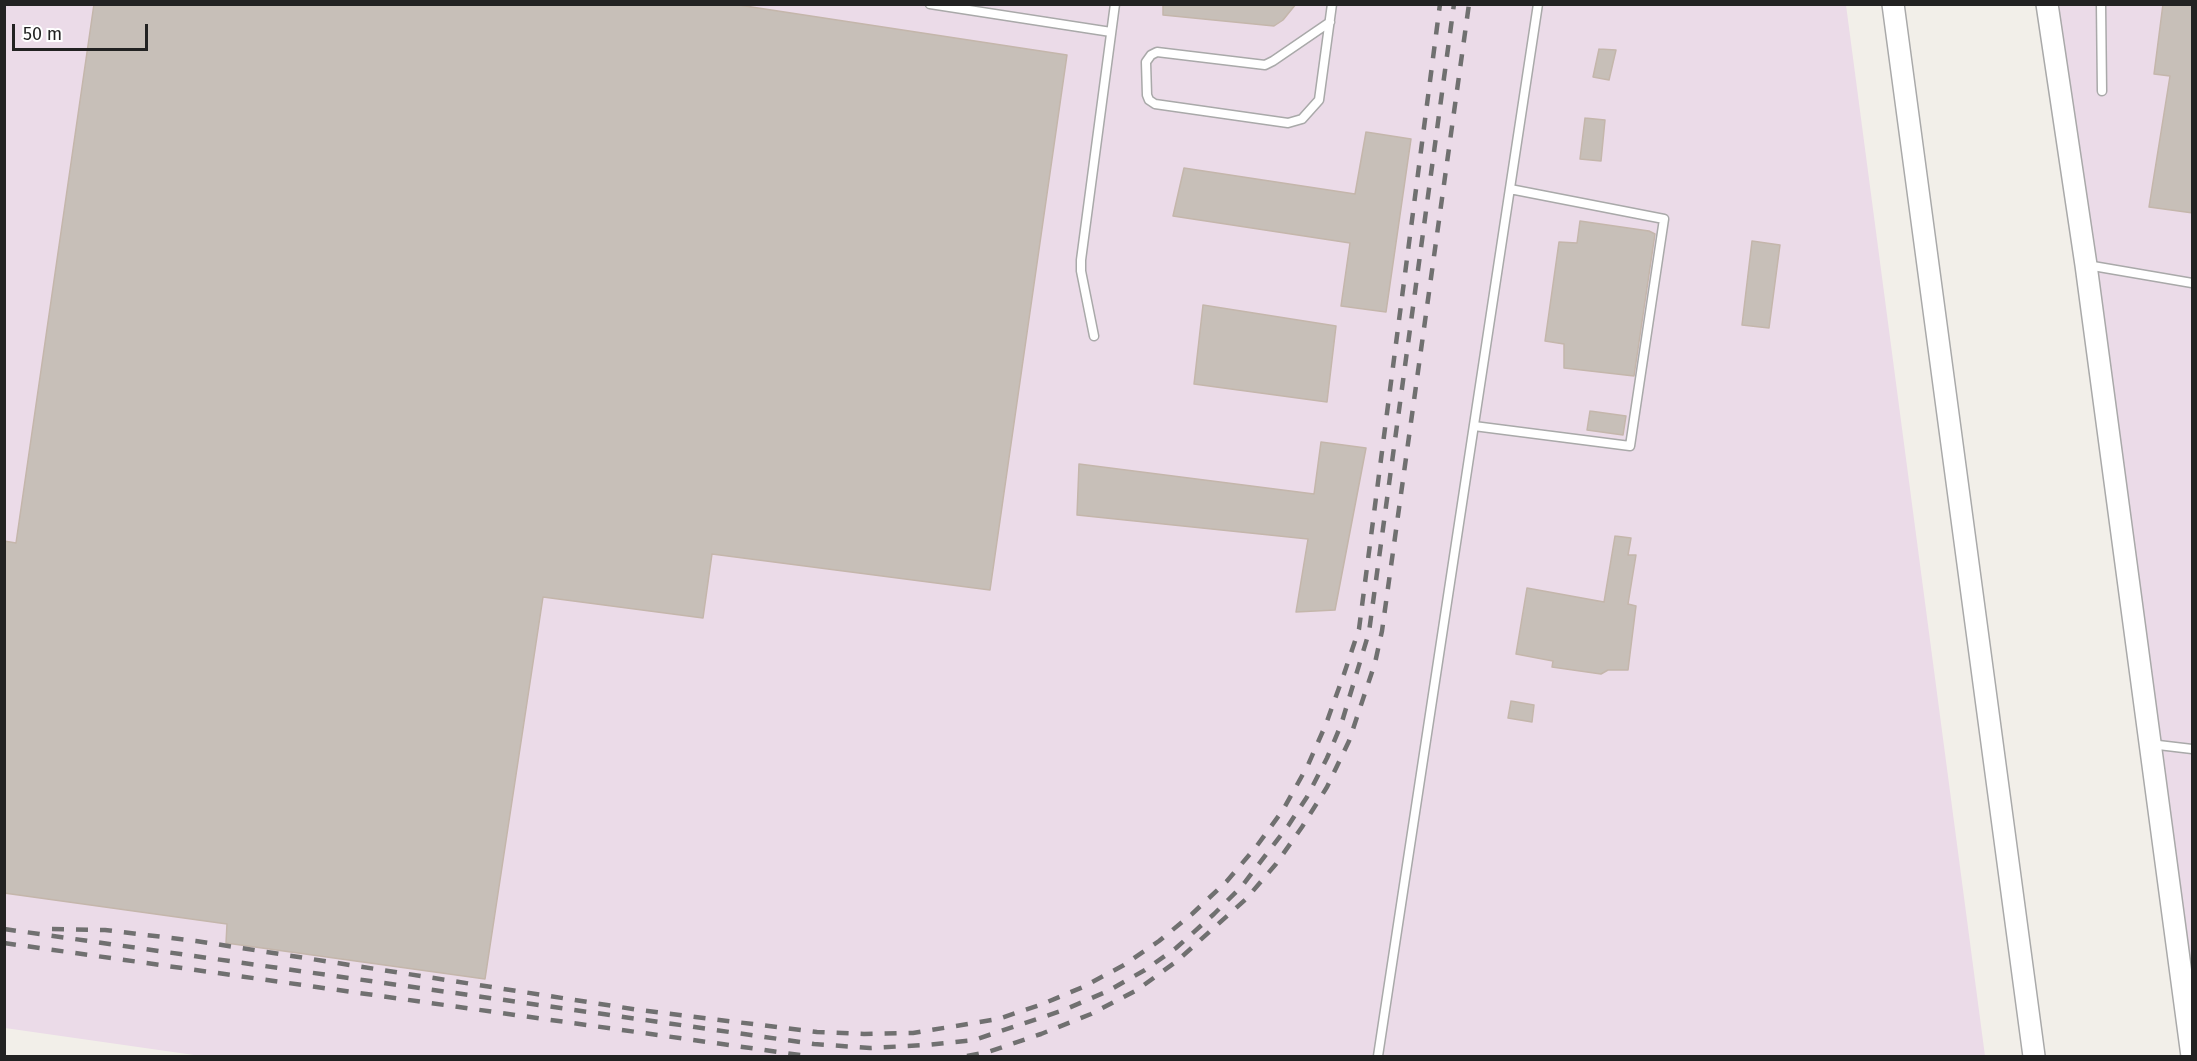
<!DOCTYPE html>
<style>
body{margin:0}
#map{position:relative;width:2197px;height:1061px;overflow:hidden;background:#f2efe9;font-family:"Fira Sans",sans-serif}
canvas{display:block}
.frame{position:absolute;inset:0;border:6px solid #222;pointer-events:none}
.scale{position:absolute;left:12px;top:24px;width:136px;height:27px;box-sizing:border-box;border:3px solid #222;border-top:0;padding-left:8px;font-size:18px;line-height:21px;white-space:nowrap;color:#222;-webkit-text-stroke:4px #fff;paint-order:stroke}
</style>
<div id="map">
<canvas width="2197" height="1061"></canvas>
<div class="frame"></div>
<div class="scale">50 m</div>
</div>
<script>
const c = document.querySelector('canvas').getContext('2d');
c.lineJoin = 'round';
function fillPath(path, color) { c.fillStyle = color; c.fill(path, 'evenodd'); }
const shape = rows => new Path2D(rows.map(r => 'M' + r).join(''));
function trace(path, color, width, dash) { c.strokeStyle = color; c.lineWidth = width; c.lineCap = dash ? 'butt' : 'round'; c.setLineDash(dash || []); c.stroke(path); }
fillPath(shape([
 [5,5,1846,5,1985,1056,201,1056,5,1028],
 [2051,5,2192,5,2192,1056]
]), '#ebdbe8');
const building = shape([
 [94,4,732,4,1067,55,990,590,712,554,703,618,543,597,485,979,226,943,227,924,4,893,4,541,16,543,94,4],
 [1163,4,1296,4,1283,20,1274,26,1163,15,1163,4],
 [2163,4,2193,4,2193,213,2149,207,2170,76,2154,74,2163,4],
 [1599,49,1616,50,1609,80,1593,77,1599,49],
 [1585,118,1605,120,1601,161,1580,159,1585,118],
 [1366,132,1411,139,1386,312,1341,306,1350,243,1173,216,1184,168,1355,194,1366,132],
 [1580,221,1649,231,1655,234,1634,376,1564,368,1564,344,1545,341,1559,242,1577,243,1580,221],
 [1752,241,1780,245,1769,328,1742,325,1752,241],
 [1203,305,1336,326,1327,402,1194,384,1203,305],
 [1590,411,1626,416,1623,435,1587,430,1590,411],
 [1321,442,1366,448,1335,610,1296,612,1308,539,1077,515,1079,464,1314,494,1321,442],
 [1615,536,1631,538,1628,555,1636,555,1628,604,1636,606,1628,670,1608,670,1601,674,1552,667,1553,661,1516,654,1527,588,1604,602,1615,536],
 [1511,701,1534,705,1532,722,1508,718,1511,701]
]);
fillPath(building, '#c7bfb8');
trace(building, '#c4b6ab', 1.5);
const service = shape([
 [930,4,1111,32],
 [2101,4,2102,91],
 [1330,22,1273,61,1265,65,1157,52,1151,55,1146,62,1147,95,1149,100,1155,104,1288,123,1302,119,1319,100,1332,4],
 [2087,265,2192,283],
 [1094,336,1081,271,1081,260,1115,4],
 [1474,426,1630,446,1664,219,1510,189],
 [2150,744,2192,749],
 [1378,1056,1538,4]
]);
const tertiary = shape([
 [1893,4,2034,1056],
 [2047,4,2086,265,2192,1056]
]);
trace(service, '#a9a9a9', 11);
trace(tertiary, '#a9a9a9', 24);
trace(service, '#fff', 8);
trace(tertiary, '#fff', 21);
trace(shape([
 [4,929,814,1044,870,1048,926,1045,974,1040,1064,1010,1108,991,1145,970,1176,948,1214,914,1242,886,1288,826,1307,797,1327,758,1341,725,1369,632,1454,4],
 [52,929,105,930,196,941,639,1010,817,1032,864,1034,913,1033,998,1019,1040,1005,1083,987,1124,965,1159,941,1192,914,1227,881,1256,847,1283,810,1308,765,1326,724,1344,674,1359,629,1440,4],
 [4,943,807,1056],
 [967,1056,988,1052,1041,1034,1091,1014,1137,990,1177,961,1246,899,1276,864,1302,827,1327,787,1349,741,1375,663,1382,631,1469,4]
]), '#707070', 4.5, [12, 12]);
</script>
